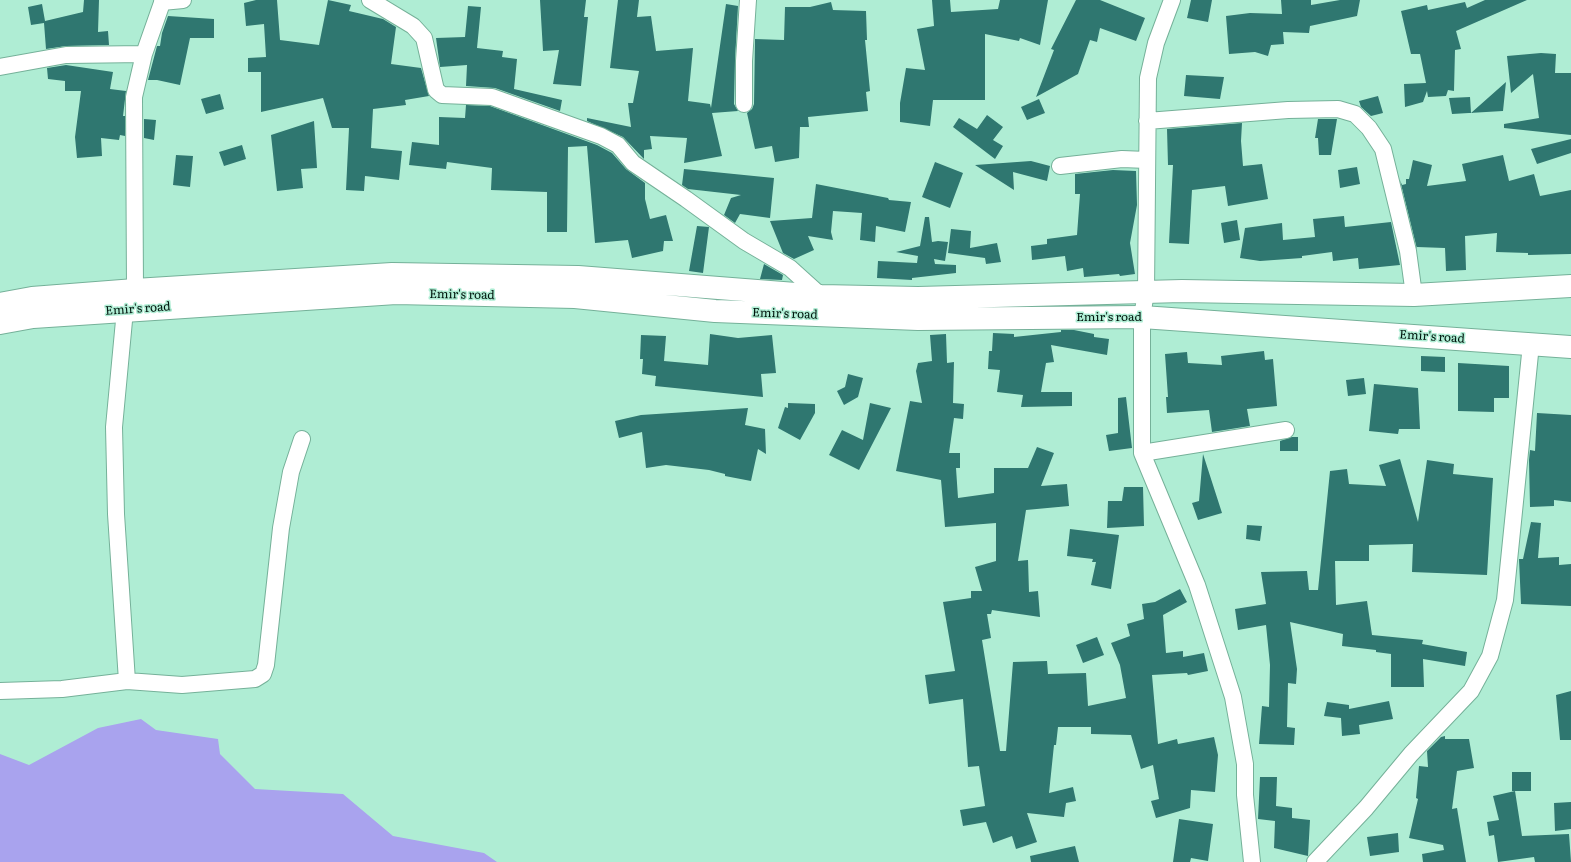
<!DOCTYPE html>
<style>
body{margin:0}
canvas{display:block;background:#afedd4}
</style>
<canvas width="1571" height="862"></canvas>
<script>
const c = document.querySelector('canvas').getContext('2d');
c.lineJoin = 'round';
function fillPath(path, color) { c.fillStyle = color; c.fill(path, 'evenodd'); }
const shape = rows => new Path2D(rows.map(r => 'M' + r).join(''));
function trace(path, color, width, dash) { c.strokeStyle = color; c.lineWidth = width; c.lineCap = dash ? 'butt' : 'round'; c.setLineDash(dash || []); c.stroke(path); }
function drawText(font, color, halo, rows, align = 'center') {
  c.font = font + ' Literata,serif'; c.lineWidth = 3; c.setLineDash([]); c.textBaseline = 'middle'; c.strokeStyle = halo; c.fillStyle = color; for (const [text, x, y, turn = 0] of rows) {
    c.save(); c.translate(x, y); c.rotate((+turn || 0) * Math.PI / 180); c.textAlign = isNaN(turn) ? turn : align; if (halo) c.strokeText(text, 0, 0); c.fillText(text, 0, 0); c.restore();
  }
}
fillPath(shape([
 [141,719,156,730,218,739,220,754,255,789,343,794,393,836,484,853,497,862,0,862,0,754,29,765,98,728]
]), '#a9a3ee');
fillPath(shape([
 [84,0,99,0,98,32,108,31,109,45,66,46,46,49,44,23,31,25,28,7,42,4,45,21,83,12],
 [256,0,277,0,280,40,319,45,328,0,351,5,349,11,383,19,396,27,391,64,421,68,429,96,405,100,406,105,373,109,371,148,402,151,399,180,365,176,364,191,346,190,349,128,332,128,323,98,261,112,261,72,248,72,248,58,266,57,264,24,246,26,244,3],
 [540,0,586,0,584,17,588,17,581,86,553,84,559,50,543,51],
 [618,0,639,0,637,17,651,16,656,51,693,48,688,101,710,104,711,108,726,4,738,6,735,60,734,104,738,111,712,113,722,156,684,163,687,138,650,136,652,149,644,150,644,159,623,137,587,121,587,118,631,127,628,103,633,103,639,71,610,68],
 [932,0,950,0,951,12,998,9,1000,0,1048,0,1040,45,1020,38,1019,41,985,34,985,100,933,100,930,126,900,122,900,103,906,68,925,70,917,29,934,26],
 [1076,0,1100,0,1145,18,1136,41,1100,28,1097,42,1090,40,1078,74,1036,97,1054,50,1051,49],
 [1191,0,1212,0,1208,22,1187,18],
 [1281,0,1311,0,1311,5,1340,0,1360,0,1357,16,1310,26,1309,33,1283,32,1284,44,1271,45,1268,56,1255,52,1229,54,1226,16,1250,13,1282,14],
 [1485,0,1527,0,1456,31,1461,49,1455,50,1454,91,1448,90,1446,96,1428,97,1427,91,1423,102,1405,107,1404,84,1426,83,1420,54,1411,54,1401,11,1427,5,1428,10,1465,2,1467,8],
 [831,2,833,10,866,11,867,40,865,40,870,91,866,92,868,111,808,117,809,127,800,127,799,158,775,162,772,146,755,149,747,113,752,109,754,104,755,39,784,40,785,7,810,7],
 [468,6,481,7,477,48,503,51,502,57,517,59,514,89,562,100,560,111,495,88,466,86,467,65,440,67,436,38,465,37],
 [168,16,214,19,214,38,190,38,180,85,157,80,148,80,157,46,160,46,162,33],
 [1541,53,1556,54,1555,73,1571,73,1571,135,1504,128,1504,124,1539,118,1533,74,1511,93,1507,56],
 [66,65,113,72,110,89,126,91,123,116,125,116,125,136,120,135,119,140,101,138,102,156,77,158,75,137,81,91,65,91,65,81,48,79,47,68],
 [1186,75,1224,77,1220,99,1184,96],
 [1506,82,1503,111,1452,114,1449,98,1470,97,1471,113],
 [220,94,224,109,206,114,201,99],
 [1378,96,1383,113,1371,116,1361,107,1359,101],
 [1039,99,1045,113,1027,120,1021,107],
 [466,105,490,106,597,145,612,153,626,169,645,183,645,199,650,219,666,215,673,241,664,241,663,251,632,258,628,240,595,243,587,146,568,147,567,232,547,232,547,192,491,190,492,168,447,162,446,169,409,165,412,142,439,145,439,117,465,118],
 [987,115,1003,127,993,140,1003,146,995,159,953,127,959,118,977,129],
 [144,119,156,120,154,140,144,138],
 [1318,119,1337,119,1331,155,1319,155,1318,138,1315,138],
 [314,121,317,168,301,169,303,188,277,191,271,135],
 [1242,123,1241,141,1243,166,1262,164,1268,199,1228,206,1225,186,1192,190,1189,244,1169,243,1173,165,1168,165,1167,129],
 [1571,139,1571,153,1537,164,1531,149],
 [242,145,246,159,224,166,219,152],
 [176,155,193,156,190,187,173,185],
 [1503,155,1509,181,1534,174,1540,196,1571,190,1571,254,1528,255,1528,253,1496,252,1497,233,1465,236,1466,270,1446,271,1445,248,1417,247,1417,249,1400,180,1402,185,1406,184,1406,179,1409,179,1413,160,1432,165,1427,186,1466,181,1462,164],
 [1031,161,1050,166,1047,181,1013,172,1014,190,975,165],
 [935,162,963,173,950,208,922,197],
 [1357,167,1360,184,1340,188,1338,170],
 [684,169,774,178,770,218,740,214,735,223,724,215,731,198,741,195,688,189,682,185],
 [1113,170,1136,171,1137,205,1130,243,1135,274,1120,276,1119,274,1084,277,1083,268,1067,271,1065,256,1032,260,1031,246,1047,244,1047,239,1077,235,1080,194,1075,194,1075,174],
 [816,184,888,198,889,200,911,202,905,232,876,226,875,242,860,240,862,213,833,211,831,232,833,240,808,236,814,250,794,259,783,253,770,221,812,218],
 [1344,216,1345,227,1391,222,1400,265,1359,269,1358,258,1333,261,1332,252,1302,256,1302,258,1260,261,1240,258,1245,228,1282,223,1283,240,1315,237,1313,219],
 [925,217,929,217,932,242,938,241,948,242,945,261,934,259,935,264,956,265,956,273,912,278,912,280,877,278,878,261,917,263,918,256,896,252,920,246],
 [1237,220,1240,240,1224,243,1221,223],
 [697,226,709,227,703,273,689,271],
 [951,229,971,231,970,248,997,243,1001,262,986,264,985,258,948,253],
 [764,264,783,275,782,280,760,279],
 [1061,330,1074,330,1094,334,1094,337,1109,339,1107,355,1051,345,1054,362,1046,363,1041,392,1072,392,1072,406,1021,407,1023,395,997,392,1000,370,988,369,989,351,992,351,993,333,1014,334,1014,337,1061,332],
 [710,334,738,338,772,335,776,373,761,374,763,397,655,386,656,376,642,374,643,359,640,359,641,335,666,336,664,361,708,365],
 [946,334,947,363,954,362,953,403,964,404,963,419,954,418,949,453,960,453,960,468,956,468,958,498,994,493,994,468,1028,468,1037,447,1054,453,1041,486,1067,484,1069,506,1026,510,1018,561,1028,560,1029,592,1038,591,1040,617,992,610,991,614,987,614,991,638,982,640,1000,751,1006,751,1013,662,1047,661,1048,674,1086,673,1088,706,1126,698,1120,665,1111,643,1130,636,1127,624,1144,619,1142,604,1155,602,1180,589,1187,602,1163,615,1166,653,1183,651,1183,657,1204,653,1208,671,1188,675,1187,673,1152,675,1158,744,1177,739,1178,744,1214,737,1218,755,1215,792,1191,790,1190,808,1156,818,1151,801,1159,799,1153,765,1141,769,1131,735,1091,734,1091,727,1058,727,1056,745,1054,745,1049,793,1073,787,1076,801,1066,803,1064,817,1027,813,1037,842,1016,849,1012,836,993,843,986,822,963,826,960,810,985,806,979,766,968,767,963,699,929,704,925,675,955,671,943,602,971,598,971,591,982,591,975,567,996,561,996,523,945,527,941,480,896,471,910,401,922,403,916,371,918,363,932,361,930,335],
 [1264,351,1265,360,1273,359,1277,406,1247,409,1250,426,1212,432,1209,410,1167,413,1166,397,1168,397,1165,354,1187,352,1188,363,1222,365,1221,356],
 [1421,356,1445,357,1445,372,1421,371],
 [1458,363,1509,366,1509,398,1494,398,1494,412,1458,411],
 [848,374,863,378,858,397,844,405,837,391,845,387],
 [1364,378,1366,394,1348,396,1346,380],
 [1374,384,1418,388,1420,429,1399,429,1398,434,1369,431],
 [1126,397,1132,448,1109,451,1106,435,1118,433,1118,398],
 [788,403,815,404,815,413,800,440,778,428,785,407,788,408],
 [870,403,891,408,859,470,829,455,842,430,863,440],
 [748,408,745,425,765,429,766,454,758,449,751,481,725,476,725,474,709,470,666,465,646,468,642,432,619,438,615,421,641,415],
 [1537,413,1571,415,1571,502,1554,500,1554,506,1530,507,1529,460,1530,450,1535,451],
 [1292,437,1298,437,1298,451,1280,451,1280,441],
 [1203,454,1222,513,1198,520,1192,503,1199,501],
 [1400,459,1418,522,1427,460,1454,464,1453,474,1493,478,1487,575,1412,572,1413,544,1369,545,1369,561,1335,561,1336,605,1367,601,1372,635,1423,640,1422,644,1467,652,1465,666,1423,659,1424,687,1391,687,1391,654,1376,652,1376,650,1342,646,1343,634,1290,622,1297,669,1296,684,1288,683,1287,727,1295,728,1294,745,1259,744,1262,706,1269,707,1270,665,1266,625,1238,630,1235,609,1266,604,1261,572,1307,571,1309,590,1318,590,1330,471,1347,469,1349,484,1386,486,1379,465],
 [1124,487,1143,487,1144,526,1107,528,1108,501,1122,501],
 [1531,522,1541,523,1538,558,1559,557,1559,565,1571,564,1571,606,1521,604,1519,559,1523,559],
 [1247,525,1262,526,1260,541,1246,539],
 [1070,529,1119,535,1111,589,1091,585,1096,562,1092,562,1093,559,1067,556],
 [1097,637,1104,655,1083,663,1076,645],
 [1571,691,1571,740,1560,740,1556,695],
 [1389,701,1393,719,1359,725,1360,734,1342,736,1341,718,1324,716,1327,702,1349,705,1349,709],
 [1445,736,1445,739,1469,739,1474,768,1457,771,1452,809,1457,808,1466,862,1423,862,1422,854,1444,850,1443,845,1409,838,1418,799,1416,798,1419,766,1428,767,1427,751,1441,737],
 [1512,772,1531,772,1531,791,1515,791,1522,836,1569,834,1571,862,1535,862,1534,857,1498,862,1494,835,1489,836,1487,822,1499,820,1493,796,1515,791,1512,791],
 [1260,777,1277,777,1276,806,1292,808,1292,818,1310,820,1308,856,1274,848,1275,821,1258,819],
 [1571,802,1571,829,1555,831,1554,803],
 [1179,819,1213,824,1208,861,1191,858,1190,862,1173,862],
 [1398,833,1399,852,1370,856,1367,837],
 [1075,846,1079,862,1031,862,1030,856]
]), '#2f7770');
const minor = shape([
 [370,0,413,26,424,38,436,90,442,95,492,97,601,136,618,145,633,163,686,199,744,241,790,268,821,296],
 [1172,0,1156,43,1148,78,1146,292,1142,317,1142,453,1197,585,1233,697,1245,764,1245,795,1252,862],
 [162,2,183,0],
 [0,67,66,55,144,54],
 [744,104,744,61,748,0],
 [1147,121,1288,110,1338,109,1355,114,1369,128,1383,149,1408,251,1414,295],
 [1060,166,1122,159,1147,160],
 [135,290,134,97,144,54,163,0],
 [125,310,114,427,116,514,127,681],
 [1142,453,1286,430],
 [0,691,62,689,127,681,182,685,255,679,263,674,266,665,281,528,291,472,302,439],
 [1315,862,1366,808,1411,754,1471,691,1490,656,1505,600,1531,344]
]);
const secondary = shape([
 [0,304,32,298,135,290,392,274,578,277,821,296,918,298,1182,291,1414,295,1571,286],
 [0,323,33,317,396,293,575,297,715,311,918,319,1142,317,1571,347]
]);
trace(minor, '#75b199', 18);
trace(secondary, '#75b199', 24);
trace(minor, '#fff', 16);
trace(secondary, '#fff', 22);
drawText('12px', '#00150d', '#afedd4', [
 ["Emir's road",462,295,1],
 ["Emir's road",138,309,-4],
 ["Emir's road",785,314,2],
 ["Emir's road",1109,317],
 ["Emir's road",1432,337,4]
]);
</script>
